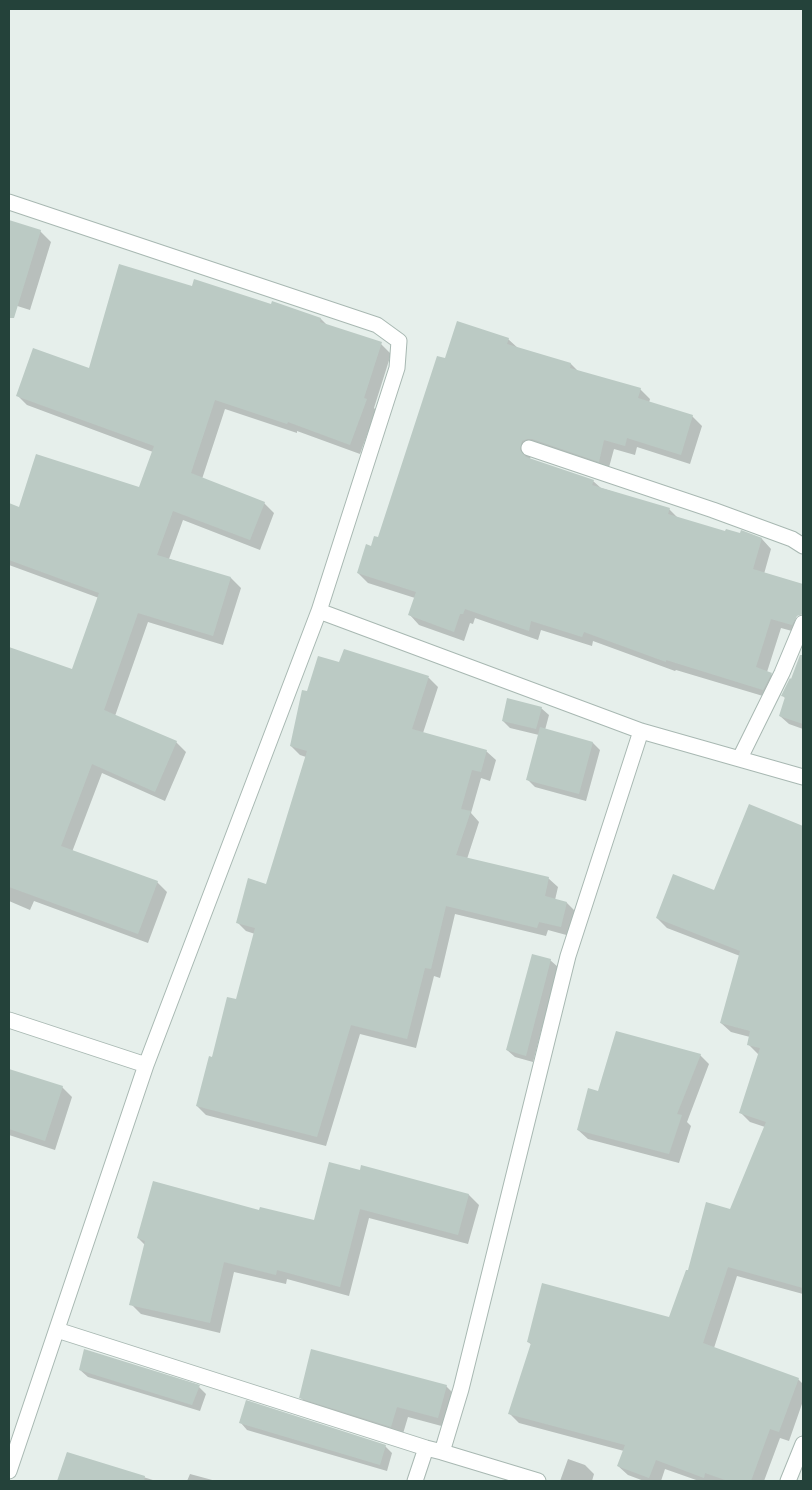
<!DOCTYPE html>
<style>
body{margin:0}
#map{position:relative;width:812px;height:1490px;overflow:hidden;background:#e6efeb;font-family:"Noto Sans",sans-serif}
canvas{display:block}
.frame{position:absolute;inset:0;border:10px solid #24423a;pointer-events:none}
</style>
<div id="map">
<canvas width="812" height="1490"></canvas>
<div class="frame"></div>
</div>
<script>
const c = document.querySelector('canvas').getContext('2d');
c.lineJoin = 'round';
function fillPath(path, color) { c.fillStyle = color; c.fill(path, 'evenodd'); }
const shape = rows => new Path2D(rows.map(r => 'M' + r).join(''));
function trace(path, color, width, dash) { c.strokeStyle = color; c.lineWidth = width; c.lineCap = dash ? 'butt' : 'round'; c.setLineDash(dash || []); c.stroke(path); }
fillPath(shape([
 [9,221,40,231,51,242,30,310,11,304,9,312],
 [192,287,272,305,321,319,329,327,381,344,391,354,374,408,376,410,360,454,297,431,297,433,225,409,202,479,264,503,274,513,260,550,183,520,169,559,231,578,241,588,223,645,148,622,115,716,176,742,186,752,165,801,102,773,72,852,157,882,167,892,148,943,34,901,30,910,9,901,9,648,73,671,99,598,9,565,9,505,20,508,139,489,153,452,27,405,17,395,89,369],
 [508,339,519,349,571,364,579,372,640,389,650,399,649,403,692,416,702,426,690,464,637,447,635,455,614,449,608,471,532,451,530,459,593,481,601,488,669,509,678,518,726,532,762,539,771,549,764,574,803,593,792,631,781,628,767,672,771,674,781,683,773,699,676,670,675,671,593,641,592,646,541,630,538,640,475,618,473,624,470,623,464,641,419,625,410,615,415,598,368,583,358,573,378,539,446,360],
 [344,650,429,678,438,687,423,733,486,751,496,760,490,781,481,778,471,813,479,822,467,859,548,878,558,887,555,900,567,903,576,912,570,936,548,930,546,936,455,914,440,978,434,976,416,1048,360,1034,326,1146,206,1115,197,1106,212,1058,237,1001,255,934,246,931,237,922,267,885,306,757,300,755,291,746,308,693,340,664],
 [803,657,803,729,789,724,780,716,786,699,783,696,795,682],
 [541,708,549,715,545,730,593,743,600,750,586,801,535,787,527,779,539,735,510,728,503,721],
 [750,806,803,828,803,1294,737,1276,714,1348,798,1379,803,1384,803,1401,789,1441,780,1438,764,1481,699,1481,665,1469,661,1481,644,1481,628,1475,618,1466,624,1451,519,1423,509,1413,532,1345,528,1342,670,1319,689,1272,731,1210,765,1127,750,1122,740,1112,759,1055,748,1044,750,1037,731,1032,721,1023,740,956,667,928,657,918,715,892],
 [550,960,558,967,533,1062,515,1057,507,1050],
 [700,1055,709,1064,687,1122,691,1126,679,1163,588,1139,578,1130,599,1093],
 [9,1070,62,1087,72,1097,55,1150,9,1135],
 [330,1164,469,1195,479,1205,468,1244,369,1218,349,1296,287,1279,286,1284,234,1272,220,1333,141,1314,131,1304,145,1245,138,1238,260,1212,315,1221],
 [80,1370,199,1387,206,1394,200,1411,88,1377],
 [446,1386,457,1397,449,1428,408,1417,402,1437,311,1408,300,1397],
 [241,1423,385,1446,392,1453,387,1471,247,1430],
 [67,1453,156,1481,59,1481],
 [568,1459,585,1465,594,1474,592,1481,560,1481],
 [190,1474,216,1481,187,1481]
]), '#0003');
fillPath(shape([
 [9,220,41,230,14,318,9,318],
 [119,264,192,286,194,279,271,304,272,301,321,318,320,322,382,342,364,398,367,399,350,445,288,422,287,424,215,400,191,473,265,502,250,540,173,511,157,555,231,577,213,636,138,613,104,710,177,741,155,792,92,764,61,846,158,881,138,934,9,887,9,647,72,669,99,593,9,560,9,503,19,507,36,454,139,487,154,446,16,396,33,348,89,368],
 [457,321,509,338,507,344,571,363,570,368,641,388,638,398,693,415,681,455,627,438,625,446,604,440,599,462,532,439,527,439,522,441,520,450,526,457,594,480,592,485,670,508,668,514,725,531,726,529,740,533,741,530,762,538,753,569,803,584,803,614,797,616,792,625,771,619,756,667,772,673,763,690,666,660,666,662,584,632,582,637,531,621,529,631,465,609,463,614,460,614,454,632,408,615,416,592,357,573,366,544,371,546,374,536,378,537,437,356,445,358],
 [344,649,429,676,412,729,487,750,481,772,472,770,461,809,471,811,456,855,549,877,545,896,567,902,561,927,539,922,537,928,446,906,431,969,425,968,407,1039,351,1025,317,1137,196,1106,209,1056,212,1057,227,997,236,999,255,928,236,923,248,878,266,884,307,751,290,746,302,690,307,691,318,656,339,662],
 [800,655,803,655,803,724,779,716,785,697,781,696,790,678,791,679],
 [507,698,542,707,536,729,502,721],
 [540,727,593,742,579,794,526,780],
 [749,804,803,826,803,1288,728,1267,703,1343,799,1378,779,1432,770,1429,751,1481,728,1481,705,1473,704,1478,656,1460,649,1478,617,1466,625,1445,508,1414,531,1343,527,1342,542,1283,669,1317,686,1270,688,1270,706,1202,730,1209,766,1122,739,1113,760,1048,747,1045,750,1031,720,1023,740,951,656,918,673,874,714,890],
 [532,954,551,959,526,1056,506,1050],
 [616,1031,701,1054,677,1114,682,1115,669,1154,577,1130,588,1088,598,1091],
 [9,1069,63,1086,45,1141,9,1129],
 [329,1162,360,1170,361,1165,469,1194,458,1235,360,1209,340,1287,277,1270,276,1275,224,1262,210,1323,129,1305,145,1241,137,1238,153,1181,259,1210,260,1207,314,1220],
 [84,1349,200,1385,192,1405,79,1370],
 [311,1349,447,1385,438,1418,397,1407,391,1427,299,1398],
 [246,1400,386,1445,380,1465,239,1423],
 [67,1452,145,1476,144,1481,57,1481]
]), '#bbcac4');
const minor = shape([
 [9,202,377,325,399,341,397,368,319,611,146,1065,9,1471],
 [529,448,713,510,792,539,803,546],
 [319,611,641,731,803,777],
 [740,758,782,673,803,623],
 [9,1020,146,1065],
 [57,1330,426,1448,442,1452,538,1481],
 [442,1452,461,1389,568,956,641,731],
 [415,1481,426,1448],
 [788,1481,803,1444]
]);
trace(minor, '#a8b8b2', 17);
trace(minor, '#fff', 15);
</script>
